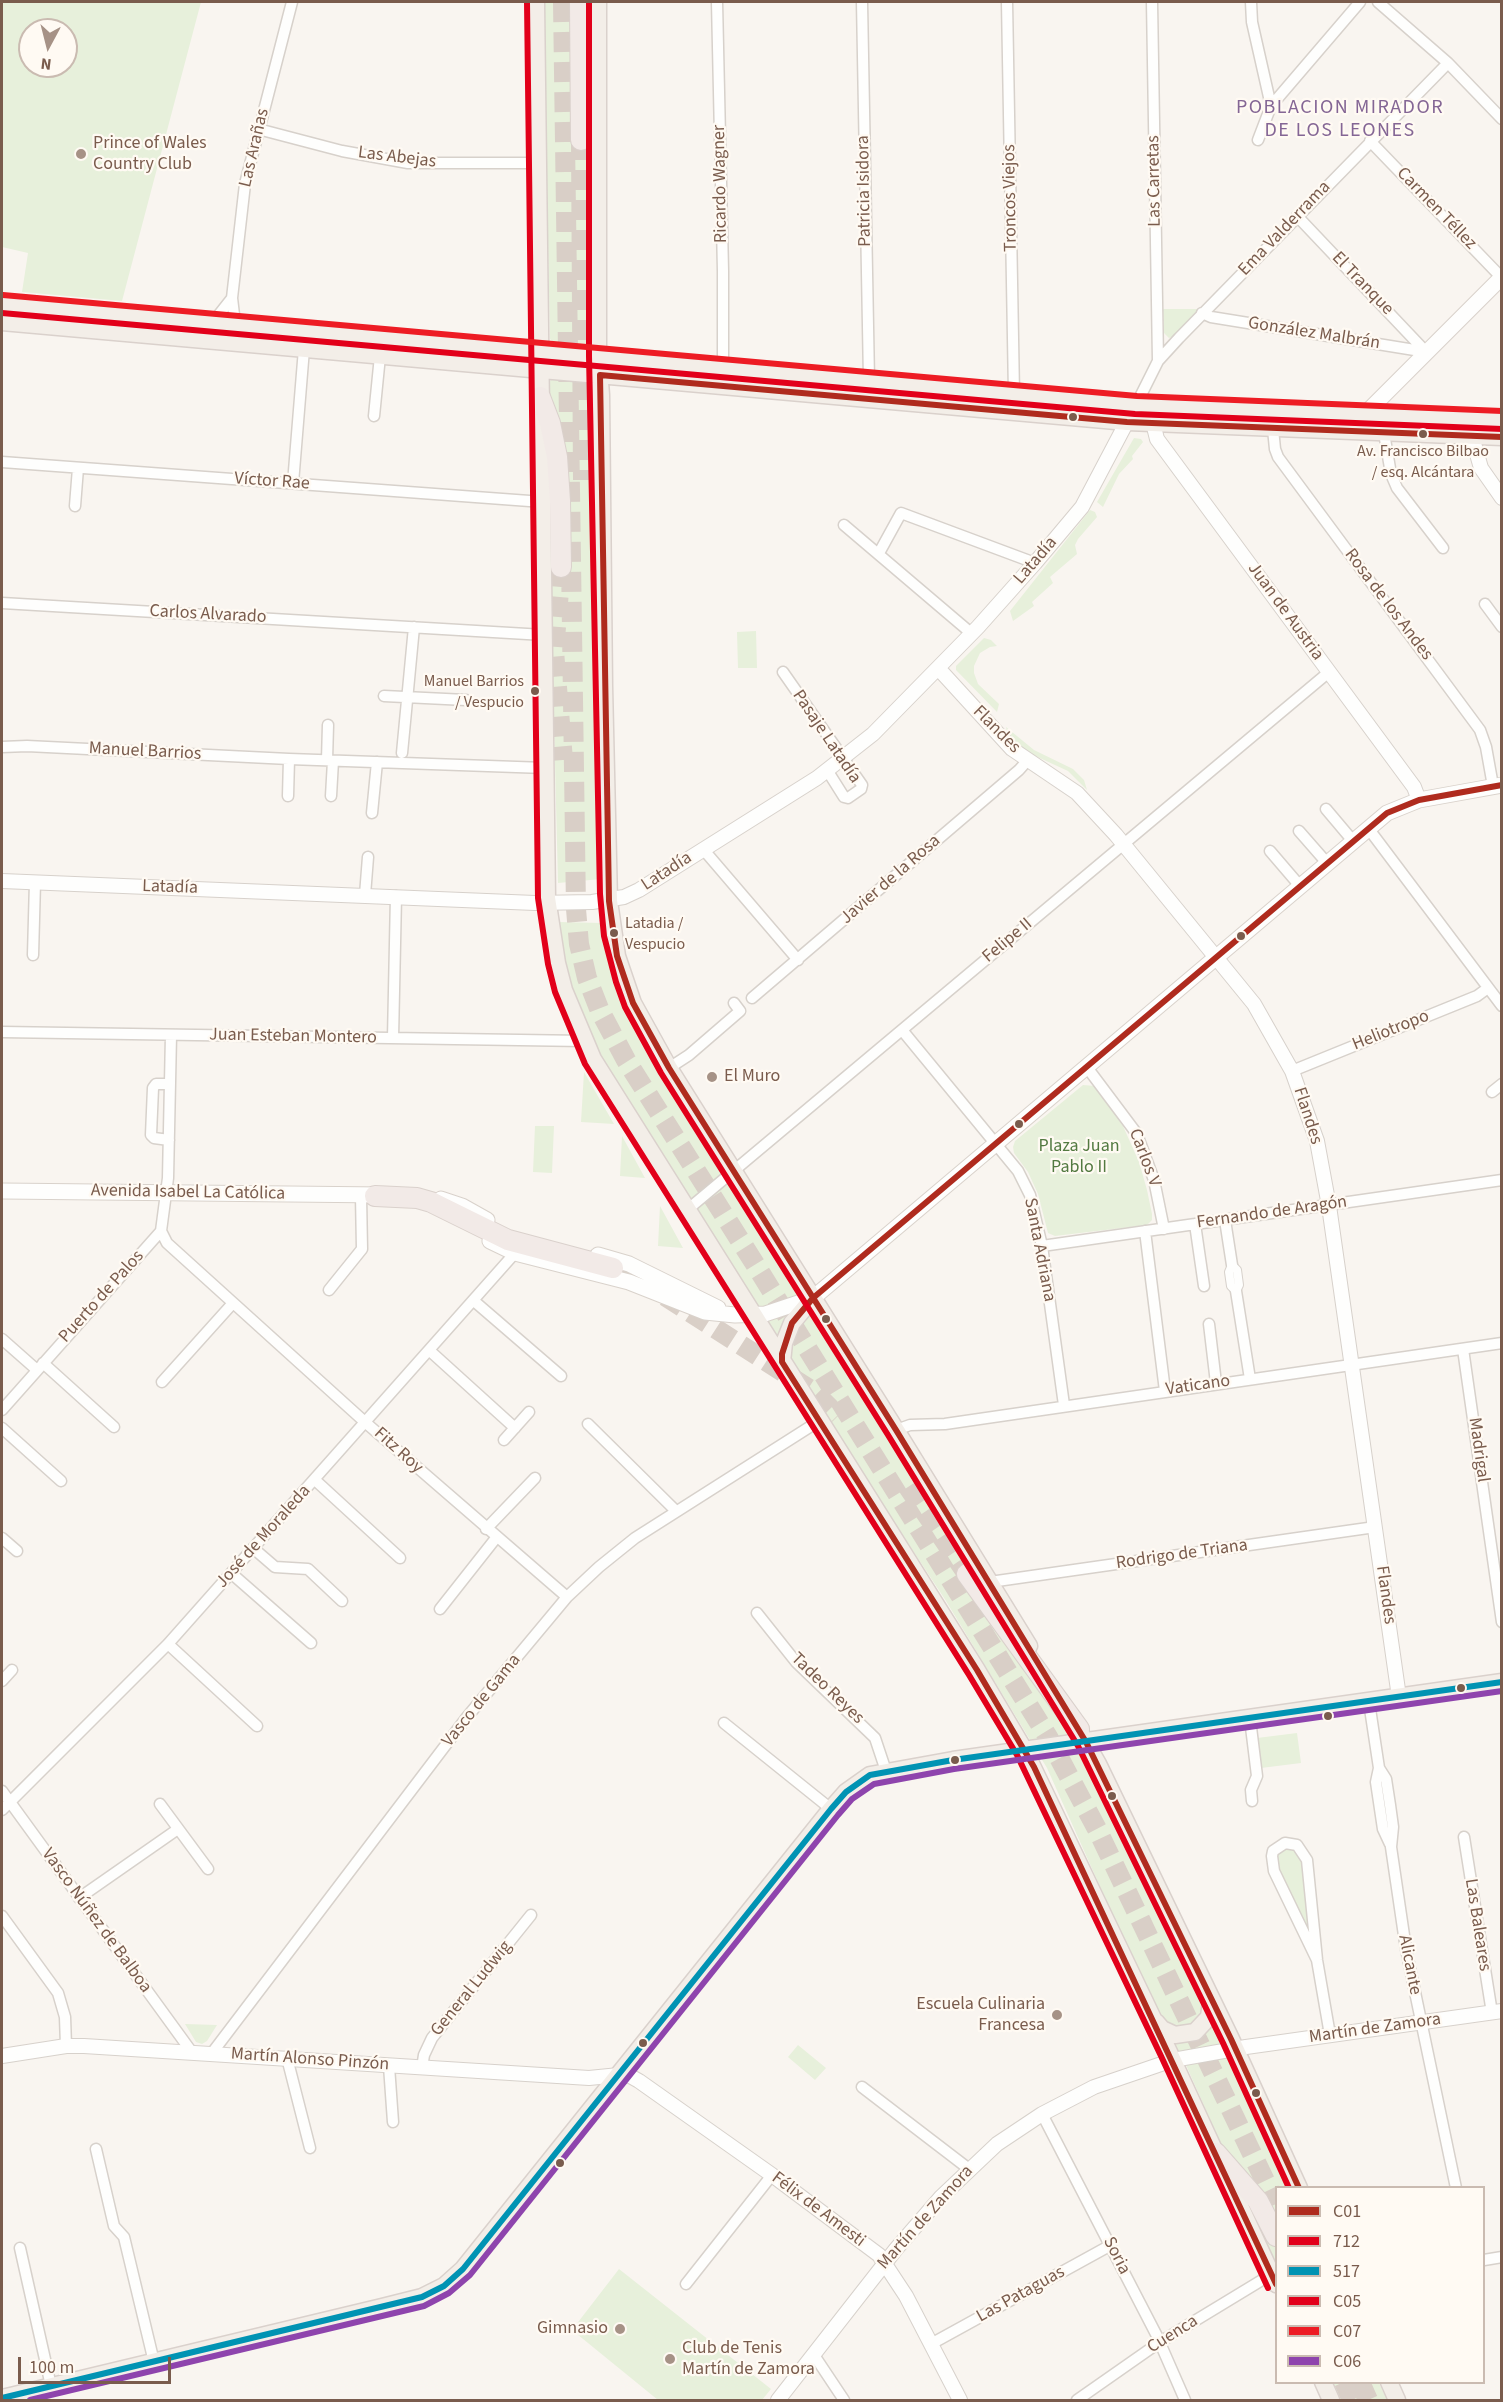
<!DOCTYPE html>
<meta charset="utf-8">
<style>
body{margin:0}
#map{position:relative;width:1503px;height:2402px;overflow:hidden;background:#f9f5f0;font-family:"Source Sans 3",sans-serif}
canvas{display:block}
.frame{position:absolute;inset:0;border:3px solid #7a5c4d;pointer-events:none}
.legend{position:absolute;left:1275px;top:2186px;width:210px;height:198px;box-sizing:border-box;background:#fffaf3;border:2px solid #cabbb1;margin:0;padding:8px 10px;list-style:none;font-size:18px;color:#7a5c4d}
.legend li{display:flex;align-items:center;gap:12px;height:30px}
.legend b{width:30px;border:2px solid #cabbb1}
.north{position:absolute;left:18px;top:18px;width:60px;height:60px;box-sizing:border-box;background:#fffaf3;border:2px solid #cabbb1;border-radius:50%;rotate:187deg;font-size:16px;font-weight:700;line-height:24px;text-align:center;color:#7a5c4d}
.north::after{content:'';display:block;margin:auto;width:21px;height:27px;background:#a69286;clip-path:polygon(50% 0,100% 100%,50% 72%,0 100%)}
.scale{position:absolute;left:18px;top:2357px;width:153px;height:27px;box-sizing:border-box;border:3px solid #7a5c4d;border-top:0;padding-left:8px;font-size:18px;line-height:21px;white-space:nowrap;color:#7a5c4d;-webkit-text-stroke:4px #fffaf3;paint-order:stroke}
</style>
<div id="map">
<canvas width="1503" height="2402"></canvas>
<div class="frame"></div>
<ul class="legend">
<li><b style="height:8px;background:#af2b1e"></b>C01</li>
<li><b style="height:8px;background:#e2001a"></b>712</li>
<li><b style="height:8px;background:#0093b3"></b>517</li>
<li><b style="height:8px;background:#e2001a"></b>C05</li>
<li><b style="height:8px;background:#ed1c24"></b>C07</li>
<li><b style="height:8px;background:#8e44ad"></b>C06</li>
</ul>
<div class="north">N</div>
<div class="scale">100 m</div>
</div>
<script>
const c = document.querySelector('canvas').getContext('2d');
c.lineJoin = 'round';
function fillPath(path, color) { c.fillStyle = color; c.fill(path, 'evenodd'); }
const shape = rows => new Path2D(rows.map(r => 'M' + r).join(''));
function trace(path, color, width, dash) { c.strokeStyle = color; c.lineWidth = width; c.lineCap = dash ? 'butt' : 'round'; c.setLineDash(dash || []); c.stroke(path); }
function drawText(font, color, halo, rows, align = 'center') {
  c.font = font + ' "Source Sans 3",sans-serif'; c.lineWidth = 4.5; c.setLineDash([]); c.textBaseline = 'middle'; c.strokeStyle = halo; c.fillStyle = color; for (const [text, x, y, turn = 0] of rows) {
    c.save(); c.translate(x, y); c.rotate((+turn || 0) * Math.PI / 180); c.textAlign = isNaN(turn) ? turn : align; if (halo) c.strokeText(text, 0, 0); c.fillText(text, 0, 0); c.restore();
  }
}
fillPath(shape([
 [2,2,201,2,122,301,22,292,28,253,2,247],
 [30,30,66,30,66,66,30,66],
 [543,2,593,2,591,343,588,345,554,343,550,339],
 [1163,309,1200,309,1174,336,1169,338,1164,333],
 [650,368,1094,408,1094,412,650,372],
 [552,379,589,382,591,387,601,879,558,883,551,604,549,382],
 [1134,438,1141,439,1143,442,1132,456,1133,459,1119,474,1103,507,1097,502],
 [1090,510,1095,512,1097,517,1078,539,1075,545,1077,554,1050,577,1053,583,1032,602,1034,606,1013,621,1010,611],
 [756,631,757,668,738,668,737,632],
 [984,638,991,640,997,646,990,647,980,653,974,666,974,673,978,684,999,704,997,712,956,670,956,666],
 [1006,727,1034,750,1073,769,1084,780,1087,790,1068,771,1031,754,1008,736],
 [559,922,602,923,613,978,635,1025,988,1593,1063,1721,1087,1764,1226,2043,1175,2054,1047,1768,946,1601,833,1429,597,1050,577,1008,566,968],
 [584,1072,614,1124,581,1122],
 [1083,1085,1095,1086,1123,1126,1139,1162,1147,1190,1152,1214,1152,1220,1147,1225,1055,1236,1048,1233,1038,1194,1028,1172,1014,1153,1013,1147,1015,1141],
 [535,1126,554,1126,552,1173,533,1172],
 [622,1136,645,1178,620,1176],
 [660,1206,683,1248,658,1246],
 [1297,1733,1301,1763,1261,1768,1257,1738],
 [1291,1849,1297,1853,1302,1862,1311,1936,1278,1871,1277,1855,1284,1850],
 [185,2024,217,2025,207,2041,202,2044,196,2042],
 [798,2045,826,2068,815,2080,788,2057],
 [1230,2056,1292,2187,1276,2188,1276,2268,1186,2065],
 [619,2269,771,2389,762,2400,658,2400,572,2330],
 [1329,2383,1379,2383,1387,2400,1337,2400]
]), '#e7f0db');
trace(shape([
 [563,2,576,909,579,944,587,978,600,1011,626,1060,755,1264,1048,1737,1097,1829,1276,2204],
 [581,140,583,480],
 [561,567,554,651,563,760],
 [613,1268,629,1273,814,1392,838,1416],
 [908,1487,967,1574],
 [1344,2382,1352,2400],
 [1360,2382,1368,2400]
]), '#d9cfc7', 20, [20, 10]);
const pedestrian = shape([
 [1232,1265,1237,1270,1239,1285,1236,1291,1231,1286,1229,1272,1232,1265]
]);
const minor = shape([
 [717,2,723,271,723,367],
 [862,2,869,380],
 [1007,2,1014,394],
 [1152,2,1158,361],
 [1251,2,1252,22,1271,106,1258,140],
 [1378,2,1448,63,1502,119],
 [1271,106,1360,2],
 [258,129,342,151,408,163,539,163],
 [1370,141,1501,277],
 [1297,216,1426,352],
 [1202,313,1211,317,1427,352],
 [211,321,217,317,232,298],
 [235,323,232,298,245,184,292,2],
 [1136,405,1158,361,1179,338,1448,63],
 [374,416,380,356],
 [1273,429,1275,449,1278,457,1480,730,1486,747,1493,786],
 [1384,433,1391,474,1397,488,1443,548],
 [2,462,543,502],
 [293,483,304,349],
 [75,506,78,468],
 [844,525,971,633],
 [879,553,901,513,1035,563],
 [2,603,544,635],
 [1485,604,1502,627],
 [783,672,862,785,861,789,848,798,844,797,827,770],
 [384,696,466,700],
 [2,747,27,746,289,759,545,768],
 [402,753,414,627],
 [327,760,328,725],
 [288,796,289,759],
 [331,796,333,761],
 [1326,809,1353,841],
 [372,813,377,762],
 [1368,828,1502,1006],
 [1299,831,1327,863],
 [703,849,798,960],
 [1270,851,1300,886],
 [365,895,368,857],
 [33,955,35,882],
 [752,998,1019,770,1027,761],
 [902,1030,1018,1171,1030,1195,1042,1246,1064,1405],
 [2,1032,584,1041],
 [171,1035,168,1178,161,1231,167,1243,366,1423,567,1597],
 [393,1038,396,896],
 [1086,1066,1137,1134,1154,1180,1164,1229],
 [669,1068,689,1055,740,1011,734,1003],
 [1292,1071,1477,996,1488,988],
 [1492,1092,1502,1084],
 [169,1140,154,1138,151,1135,153,1088,156,1084,170,1084],
 [687,1210,1329,672],
 [1225,1220,1232,1265],
 [1195,1224,1204,1286],
 [1145,1231,1165,1391],
 [1042,1246,1502,1180],
 [329,1290,362,1249,361,1196],
 [1236,1291,1250,1379],
 [474,1301,561,1376],
 [1209,1324,1216,1383],
 [2,1339,37,1370],
 [1463,1349,1502,1622],
 [430,1351,515,1428],
 [43,1363,114,1427],
 [162,1382,233,1303],
 [2,1410,161,1231],
 [588,1424,676,1511],
 [2,1428,61,1481],
 [896,1430,910,1425,945,1424,1502,1343],
 [504,1440,529,1412],
 [315,1480,400,1558],
 [486,1529,535,1478],
 [2,1538,17,1551],
 [253,1548,275,1567,308,1569,342,1601],
 [231,1573,311,1643],
 [990,1582,1375,1527],
 [440,1609,496,1538],
 [757,1613,796,1662,875,1738,886,1771],
 [168,1644,257,1726],
 [2,1681,12,1670],
 [1369,1702,1379,1768,1376,1782,1383,1829,1390,1844],
 [1250,1719,1257,1776,1251,1790,1252,1801],
 [724,1723,831,1809],
 [1379,1768,1386,1779,1390,1805,1393,1827,1391,1847,1406,1949,1456,2188],
 [2,1791,191,2051],
 [160,1804,208,1869],
 [2,1810,168,1644,515,1253],
 [1464,1837,1492,2013],
 [79,1898,178,1829],
 [2,1916,58,1993,65,2017,66,2046],
 [1317,1960,1274,1871,1272,1856,1273,1851,1285,1843,1297,1845,1307,1860,1317,1960,1330,2035],
 [212,2053,467,1717,567,1597,599,1567,635,1538,819,1421],
 [287,2058,310,2148],
 [389,2066,393,2122],
 [422,2068,424,2055,432,2038,531,1915],
 [862,2087,969,2169],
 [1042,2114,1157,2336,1185,2400],
 [96,2149,114,2226,124,2237,154,2362],
 [20,2248,51,2386],
 [1484,2260,1502,2257],
 [686,2284,772,2175],
 [931,2344,1111,2245],
 [814,2355,844,2400],
 [1077,2400,1160,2342,1272,2274]
]);
const tertiary = shape([
 [1467,419,1481,468,1502,498],
 [1153,423,1157,439,1414,787,1419,800],
 [938,668,1012,749,1077,793,1116,835,1254,1004,1292,1071,1317,1141,1329,1206,1399,1697],
 [2,881,535,903,592,902,624,897,639,890,817,778,873,734,978,627,1035,563,1082,507,1131,414],
 [2,2056,66,2046,84,2046,589,2078,619,2075,630,2076,639,2081,772,2175,879,2255,906,2296,960,2400],
 [778,2400,896,2249,941,2197,997,2144,1042,2114,1094,2087,1173,2060,1246,2047,1502,2011]
]);
const secondary = shape([
 [1364,415,1502,277],
 [2,1191,384,1195],
 [441,1199,462,1206,487,1220],
 [490,1241,515,1253,629,1282,705,1312,735,1315,765,1314,813,1298,1387,813,1419,800,1502,785],
 [598,1255,629,1264,718,1308]
]);
const primary = shape([
 [536,2,547,898,557,963,564,990,593,1059,977,1670,1025,1751,1169,2052,1276,2284],
 [598,2,598,356,601,395,604,686,609,901,617,956,633,1003,669,1068,896,1430,1029,1646],
 [2,304,1136,405,1502,420],
 [2,322,1127,422,1502,437],
 [782,1362,784,1343,792,1323,813,1298],
 [1073,1720,1098,1764,1231,2039,1299,2188],
 [1156,2022,1162,2029,1175,2035,1195,2032,1209,2017,1211,2001],
 [1323,2382,1331,2400],
 [1389,2382,1397,2400],
 [2,2398,382,2307,422,2297,444,2286,463,2269,831,1809,846,1792,870,1775,953,1760,1502,1682]
]);
const motorway = shape([
 [580,2,581,140],
 [540,397,550,423,557,457,560,501,561,567],
 [375,1196,417,1198,431,1202,508,1240,613,1268],
 [967,1574,1079,1729],
 [1216,2153,1258,2201,1276,2236]
]);
trace(pedestrian, '#d7d1cb', 10);
trace(minor, '#d7d1cb', 13);
trace(tertiary, '#d7d1cb', 16);
trace(secondary, '#d9d2cb', 17);
trace(primary, '#dad1cc', 19);
trace(motorway, '#dad1cc', 22);
trace(pedestrian, '#fefefd', 8);
trace(minor, '#fefefd', 10);
trace(tertiary, '#fefefd', 14);
trace(secondary, '#fefefd', 15);
trace(primary, '#f3eee8', 16);
trace(motorway, '#f2eae7', 20);
trace(shape([
 [1299,2188,1231,2039,1086,1742,896,1430,669,1068,633,1003,617,956,609,901,600,375,1127,422,1502,437],
 [1276,2284,1034,1767,977,1670,782,1362,782,1354,792,1323,813,1298,1387,813,1419,800,1502,785]
]), '#af2b1e', 6);
trace(shape([
 [527,2,538,898,548,964,555,992,585,1064,969,1675,1017,1755,1161,2056,1268,2288],
 [589,2,589,356,600,894,604,936,616,982,625,1007,661,1073,888,1435,1078,1746,1223,2043,1289,2188]
]), '#e2001a', 6);
trace(shape([
 [2,2398,422,2297,444,2286,463,2269,831,1809,846,1792,870,1775,953,1760,1502,1682]
]), '#0093b3', 6);
trace(shape([
 [2,313,1135,414,1502,429]
]), '#e2001a', 6);
trace(shape([
 [3,295,1137,396,1502,411]
]), '#ed1c24', 6);
trace(shape([
 [30,2400,424,2306,449,2293,470,2275,838,1815,852,1799,874,1784,954,1769,1502,1691]
]), '#8e44ad', 6);
for (const [x, y, r, color] of [
 [81,154,6,"#a69286"],
 [1073,417,5,"#7a5c4d"],
 [1423,434,5,"#7a5c4d"],
 [535,691,5,"#7a5c4d"],
 [614,933,5,"#7a5c4d"],
 [1241,936,5,"#7a5c4d"],
 [712,1077,6,"#a69286"],
 [1019,1124,5,"#7a5c4d"],
 [826,1319,5,"#7a5c4d"],
 [1461,1688,5,"#7a5c4d"],
 [1328,1716,5,"#7a5c4d"],
 [955,1760,5,"#7a5c4d"],
 [1112,1796,5,"#7a5c4d"],
 [1057,2015,6,"#a69286"],
 [643,2043,5,"#7a5c4d"],
 [1256,2093,5,"#7a5c4d"],
 [560,2163,5,"#7a5c4d"],
 [620,2329,6,"#a69286"],
 [670,2359,6,"#a69286"]
]) { const dot = new Path2D(); dot.arc(x, y, r, 0, 2 * Math.PI); c.fillStyle = color; c.fill(dot); trace(dot, '#fffaf3', 2); }
drawText('16px', '#7a5c4d', '#fffaf3', [
 ["Av. Francisco Bilbao",1423,452],
 ["/ esq. Alcántara",1423,473],
 ["Manuel Barrios",524,682,"right"],
 ["/ Vespucio",524,703,"right"],
 ["Latadia /",625,924,"left"],
 ["Vespucio",625,945,"left"]
]);
drawText('18px', '#7a5c4d', '#fffaf3', [
 ["Prince of Wales",93,144],
 ["Country Club",93,165],
 ["El Muro",724,1077],
 ["Escuela Culinaria",1045,2005,"right"],
 ["Francesa",1045,2026,"right"],
 ["Gimnasio",608,2329,"right"],
 ["Club de Tenis",682,2349],
 ["Martín de Zamora",682,2370]
], 'left');
drawText('18px', '#7a5c4d', '#fffaf3', [
 ["Las Arañas",255,148,-77],
 ["Las Abejas",397,158,7],
 ["Las Carretas",1155,181,-91],
 ["Ricardo Wagner",721,184,-91],
 ["Patricia Isidora",865,191,-91],
 ["Troncos Viejos",1011,198,-91],
 ["Carmen Téllez",1436,209,46],
 ["Ema Valderrama",1285,229,-46],
 ["El Tranque",1362,284,46],
 ["González Malbrán",1314,334,9],
 ["Víctor Rae",272,482,4],
 ["Latadía",1036,561,-49],
 ["Rosa de los Andes",1388,605,53],
 ["Juan de Austria",1285,612,54],
 ["Carlos Alvarado",208,615,3],
 ["Flandes",996,730,45],
 ["Pasaje Latadía",826,737,56],
 ["Manuel Barrios",145,752,3],
 ["Latadía",667,872,-33],
 ["Javier de la Rosa",891,880,-41],
 ["Latadía",170,888,2],
 ["Felipe II",1008,941,-40],
 ["Heliotropo",1391,1031,-22],
 ["Juan Esteban Montero",293,1037,1],
 ["Flandes",1307,1116,72],
 ["Carlos V",1144,1158,69],
 ["Avenida Isabel La Católica",188,1193,1],
 ["Fernando de Aragón",1272,1213,-8],
 ["Santa Adriana",1039,1250,79],
 ["Puerto de Palos",102,1297,-48],
 ["Vaticano",1198,1386,-8],
 ["Madrigal",1478,1450,82],
 ["Fitz Roy",398,1451,42],
 ["José de Moraleda",264,1537,-48],
 ["Rodrigo de Triana",1182,1555,-8],
 ["Flandes",1385,1595,82],
 ["Tadeo Reyes",827,1689,44],
 ["Vasco de Gama",482,1701,-51],
 ["Vasco Núñez de Balboa",96,1921,54],
 ["Las Baleares",1477,1925,81],
 ["Alicante",1409,1965,79],
 ["General Ludwig",472,1989,-51],
 ["Martín de Zamora",1375,2029,-8],
 ["Martín Alonso Pinzón",310,2060,4],
 ["Félix de Amesti",818,2210,37],
 ["Martín de Zamora",926,2218,-48],
 ["Soria",1116,2256,63],
 ["Las Pataguas",1021,2295,-29],
 ["Cuenca",1173,2335,-32]
]);
drawText('18px', '#537a41', '#fffaf3', [
 ["Plaza Juan",1079,1147],
 ["Pablo II",1079,1168]
]);
c.letterSpacing = '1.5px';
drawText('20px', '#846695', '#fffaf3', [
 ["POBLACION MIRADOR",1340,109],
 ["DE LOS LEONES",1340,132]
]);
c.letterSpacing = '0px';
</script>
